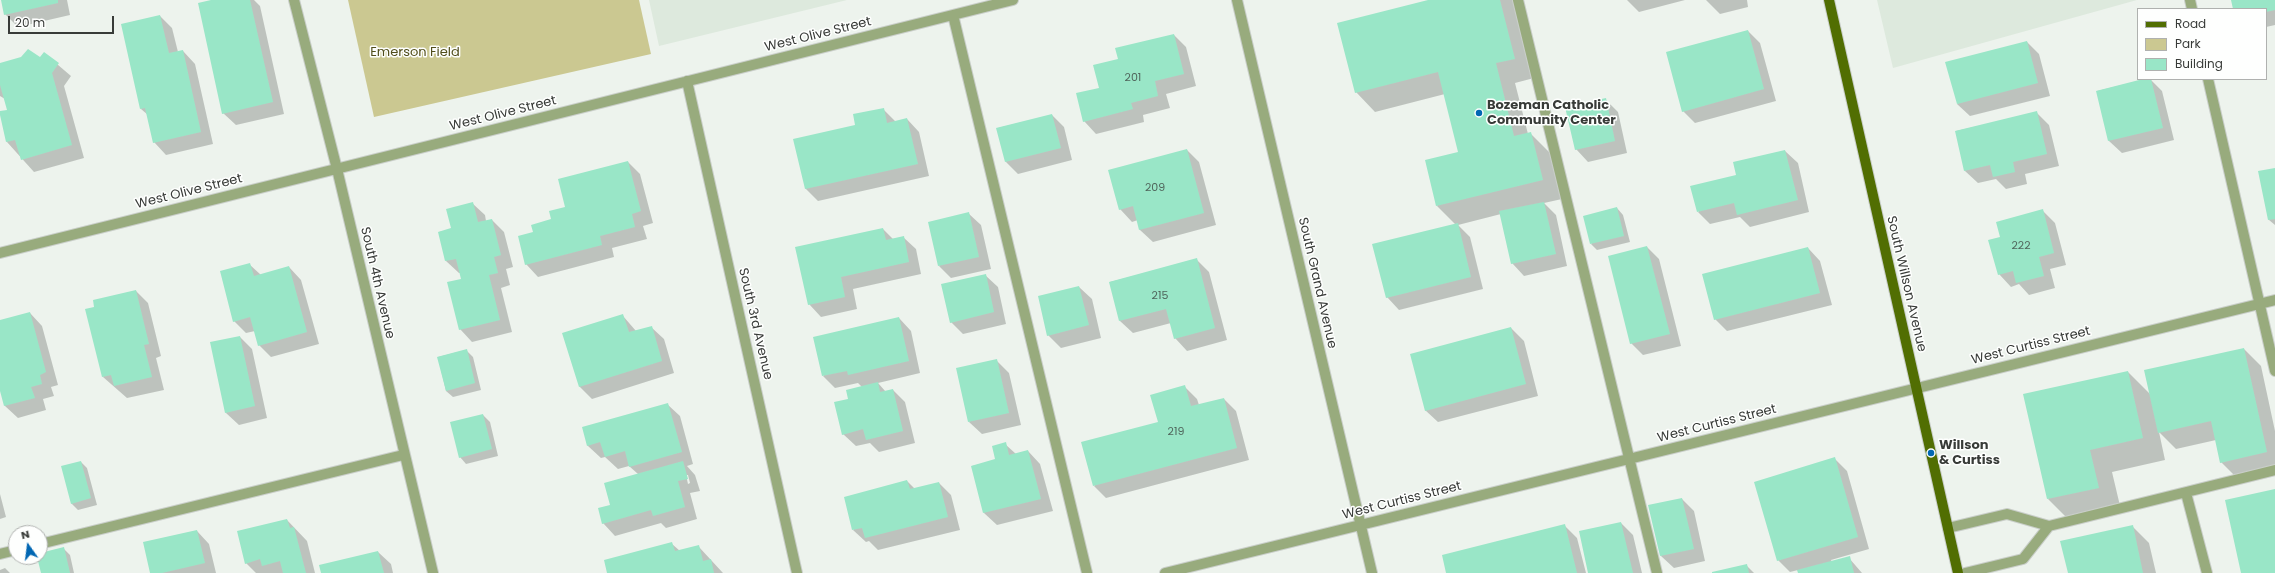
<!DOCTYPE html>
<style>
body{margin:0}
#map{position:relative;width:2275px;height:573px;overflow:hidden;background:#edf3ed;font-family:Poppins,sans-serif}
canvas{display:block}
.legend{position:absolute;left:2137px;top:8px;width:130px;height:72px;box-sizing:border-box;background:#fefffe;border:1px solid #afb1af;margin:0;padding:5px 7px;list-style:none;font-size:12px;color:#383b38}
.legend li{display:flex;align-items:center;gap:8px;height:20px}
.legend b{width:20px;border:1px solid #afb1af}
.north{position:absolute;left:8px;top:525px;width:40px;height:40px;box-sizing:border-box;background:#fefffe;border:1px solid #afb1af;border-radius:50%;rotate:346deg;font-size:11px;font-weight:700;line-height:16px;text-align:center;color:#383b38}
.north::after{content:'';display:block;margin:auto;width:14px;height:18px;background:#0167b3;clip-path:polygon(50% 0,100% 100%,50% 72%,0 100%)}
.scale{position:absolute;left:8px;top:16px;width:106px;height:18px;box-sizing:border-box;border:2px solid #383b38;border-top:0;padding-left:5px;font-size:12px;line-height:14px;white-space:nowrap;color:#383b38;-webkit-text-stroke:3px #fefffe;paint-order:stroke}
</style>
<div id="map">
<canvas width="2275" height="573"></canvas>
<ul class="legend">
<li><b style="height:5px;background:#516e02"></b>Road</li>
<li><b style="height:11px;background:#cbc891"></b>Park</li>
<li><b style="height:11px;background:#99e6c7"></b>Building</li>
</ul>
<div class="north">N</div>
<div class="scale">20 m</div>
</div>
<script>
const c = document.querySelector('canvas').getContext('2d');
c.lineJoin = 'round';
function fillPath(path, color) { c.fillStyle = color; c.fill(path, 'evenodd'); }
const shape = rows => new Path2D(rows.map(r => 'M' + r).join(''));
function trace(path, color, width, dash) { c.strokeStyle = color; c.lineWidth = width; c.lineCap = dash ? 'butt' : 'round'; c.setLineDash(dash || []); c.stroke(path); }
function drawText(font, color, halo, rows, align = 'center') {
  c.font = font + ' Poppins,sans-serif'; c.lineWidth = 3; c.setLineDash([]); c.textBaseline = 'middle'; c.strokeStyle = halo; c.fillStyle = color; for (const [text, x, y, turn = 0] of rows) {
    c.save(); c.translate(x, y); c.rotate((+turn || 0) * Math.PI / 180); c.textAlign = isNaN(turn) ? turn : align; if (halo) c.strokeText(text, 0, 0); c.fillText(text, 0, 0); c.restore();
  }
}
fillPath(shape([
 [649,0,847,0,659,46],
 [1877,0,2137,0,1893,68]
]), '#dde9dd');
fillPath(shape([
 [348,0,639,0,651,54,374,117]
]), '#cbc891');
fillPath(shape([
 [2,0,67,0,70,15,18,27,5,14],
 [216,0,254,0,260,6,284,114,236,125,223,113],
 [1431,0,1514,0,1534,78,1515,83,1528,134,1530,133,1550,153,1562,199,1544,203,1556,215,1567,266,1524,276,1512,263,1501,214,1458,225,1470,237,1483,289,1399,310,1387,297,1456,225,1437,206,1460,152,1445,94,1375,112,1356,92],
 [1627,0,1685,0,1639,12],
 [1706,0,1747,0,1748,7,1720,14],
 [2232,0,2275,0,2275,25,2266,27,2266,9,2234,9],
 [160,16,172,28,178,52,183,51,195,64,213,144,166,155,154,142,148,115,141,109],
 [1748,31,1760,43,1776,101,1695,123,1683,111],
 [1174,35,1186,47,1196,86,1166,94,1170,108,1143,115,1144,122,1096,134,1084,121,1100,88,1119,59],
 [2027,42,2039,54,2050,96,1970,116,1957,104],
 [44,53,71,76,64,86,84,158,34,172,7,142,8,111,5,99,0,96,0,64,22,58,40,59],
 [2147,79,2150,79,2162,91,2174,140,2122,153,2109,141,2097,91],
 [1606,100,1618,112,1627,153,1588,162,1576,149],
 [883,109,896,122,907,119,919,132,929,176,818,201,805,188,856,126],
 [2037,113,2049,125,2059,166,2025,174,2027,184,2006,189,1996,179,1978,183,1965,171,1956,131],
 [1052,115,1064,127,1072,160,1018,174,1006,162,998,128],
 [1187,150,1199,162,1216,225,1153,242,1140,230,1138,220,1132,222,1120,209],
 [1785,151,1798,163,1809,212,1750,227,1740,217,1710,224,1698,212,1737,176],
 [628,162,640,174,653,223,643,226,647,239,612,248,614,257,538,277,526,264,534,233],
 [2275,169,2275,225,2269,220],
 [472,203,485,215,486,221,492,220,504,232,513,267,506,269,510,285,501,288,512,332,472,342,460,329,462,279,461,273,459,273,446,261,439,232,452,229],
 [1617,208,1623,215,1630,242,1597,250,1591,244],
 [2042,210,2055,223,2066,265,2050,269,2055,288,2029,295,2019,284,2011,287,1999,274,2001,238],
 [968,213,981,225,991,269,951,278,939,266],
 [883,229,893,239,903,237,916,249,921,274,853,289,857,309,821,317,809,304],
 [1647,247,1659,259,1681,346,1643,355,1631,343],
 [1808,248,1820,261,1832,305,1727,331,1715,319],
 [1197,260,1209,272,1227,340,1187,351,1175,338,1171,323,1133,333,1120,321,1110,282],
 [249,264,261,275,289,267,301,280,319,344,271,357,259,345,255,331,246,333,234,321],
 [985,275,998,287,1006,324,963,334,951,322],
 [1079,287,1092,299,1101,338,1061,348,1048,335],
 [136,291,148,303,161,356,156,358,164,390,127,398,103,377],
 [30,313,42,326,58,385,51,387,54,396,43,399,46,410,18,418,5,406,0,387,0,322],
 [623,316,636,331,651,327,664,339,674,373,592,399,579,386],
 [899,318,911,331,920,373,878,383,886,392,893,390,905,402,915,443,879,452,870,443,856,446,843,434,849,400,862,387,858,383,835,388,823,376],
 [1511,328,1524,341,1538,396,1438,422,1425,410],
 [240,337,252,349,267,418,239,425,226,413],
 [2244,349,2261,366,2275,431,2275,471,2238,479,2221,462,2216,440,2176,449,2159,432,2165,460,2112,472,2121,510,2070,521,2048,499,2128,372,2151,395],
 [466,350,473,357,481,390,453,397,446,391,438,357],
 [996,360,1009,373,1021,425,982,434,969,422],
 [1185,387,1197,399,1199,405,1224,399,1236,411,1249,460,1106,498,1094,486,1159,423],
 [667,404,680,416,693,464,687,466,695,475,700,491,690,493,697,519,666,528,661,523,615,536,603,523,611,505,638,474,629,466,618,469,605,457,601,458,588,446,583,428],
 [686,475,688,475,690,483,688,484],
 [483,415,490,422,498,456,466,464,460,457],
 [1005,444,1016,454,1028,451,1040,464,1053,511,997,525,984,513,972,466,997,460],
 [1834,458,1847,471,1869,549,1831,560,1832,562,1849,558,1862,573,1799,573,1798,570,1790,572,1778,560],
 [81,462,87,468,97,505,78,510,71,503],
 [907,481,915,489,939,483,951,495,960,530,878,550,869,541,866,542,853,530],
 [0,494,6,517,0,519],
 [1682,499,1694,511,1705,561,1674,568,1661,556,1650,506],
 [287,520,307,541,315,573,256,573,246,563],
 [1621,523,1633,535,1642,573,1590,573],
 [1565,526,1577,538,1586,573,1447,573],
 [2132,526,2149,543,2156,573,2069,573],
 [197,531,209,544,216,573,151,573],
 [672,544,680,551,699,547,723,573,608,573],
 [63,548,70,555,74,573,42,573,38,557,40,554],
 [378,552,391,564,393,573,322,573],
 [1746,565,1754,573,1714,573],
 [5,568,10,573,0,573,0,570]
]), '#0003');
fillPath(shape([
 [1,0,58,0,58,3,4,15],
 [211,0,250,0,273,102,222,114,198,3],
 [1428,0,1500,0,1515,59,1496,63,1514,136,1531,132,1543,180,1436,206,1425,160,1458,152,1438,72,1355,93,1337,23],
 [2231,0,2275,0,2275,10,2266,12,2266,9,2233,9],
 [160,15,169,53,183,50,201,132,153,143,145,108,140,109,121,24],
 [1748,30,1764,89,1682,112,1666,52],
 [1174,34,1184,74,1155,81,1158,96,1131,103,1133,109,1083,122,1076,93,1099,88,1093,65,1118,59,1115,48],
 [2027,41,2038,83,1957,104,1945,62],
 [28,49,40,57,44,52,59,63,52,73,72,145,21,160,15,140,6,142,0,115,0,111,7,110,0,85,0,63,21,57],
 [2143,79,2151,79,2163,128,2108,141,2096,91],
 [1606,98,1615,141,1575,150,1565,107],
 [884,108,887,123,907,118,918,164,805,189,793,139,855,125,853,114],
 [2037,111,2047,154,2013,162,2015,172,1993,177,1990,165,1964,171,1955,131],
 [1052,114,1061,148,1005,162,996,128],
 [1187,149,1204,213,1139,230,1133,206,1119,210,1108,170],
 [1785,150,1798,200,1737,215,1734,203,1697,212,1690,186,1736,175,1733,162],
 [628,161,641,211,632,214,635,227,600,236,602,245,525,265,518,236,533,232,531,225,551,219,549,211,565,207,558,179],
 [2275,168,2275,219,2268,220,2258,171],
 [473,202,478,222,492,219,501,255,494,257,498,273,489,275,500,320,459,330,447,282,461,279,456,259,445,261,438,232,451,228,446,209],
 [1544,202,1556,254,1511,264,1499,211],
 [1617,207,1624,236,1590,244,1583,216],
 [2043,209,2054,253,2039,257,2044,276,2016,283,2013,271,1998,275,1988,240,2000,237,1996,222],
 [969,212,979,257,938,266,928,222],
 [1458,223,1471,277,1386,298,1372,244],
 [883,228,886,240,904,236,909,262,841,277,845,297,808,305,795,247],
 [1647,246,1670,334,1630,344,1608,256],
 [1808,247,1820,293,1714,320,1702,274],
 [1197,258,1215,328,1174,339,1166,309,1119,321,1109,282],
 [250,263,254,276,289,266,307,332,258,346,250,317,233,322,220,271],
 [986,274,994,312,950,323,941,284],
 [1079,286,1089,325,1047,336,1038,296],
 [136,290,149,344,144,345,152,377,114,386,111,375,102,377,85,309,94,307,93,300],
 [30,312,46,372,40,375,42,384,31,387,35,398,4,406,0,391,0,320],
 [623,314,629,332,652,326,662,361,579,387,562,333],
 [899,317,909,361,848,375,847,371,822,376,813,337],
 [1511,327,1526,384,1425,411,1410,354],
 [240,336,255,406,225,413,210,342],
 [2244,348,2267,452,2220,463,2211,421,2158,433,2144,370],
 [467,349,475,383,446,391,437,357],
 [997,359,1009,413,968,422,956,368],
 [2128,371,2143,438,2090,450,2099,488,2047,499,2023,394],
 [878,382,880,392,893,389,903,431,866,440,863,429,842,435,834,402,848,399,846,390],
 [1185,385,1191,406,1224,398,1237,448,1093,486,1081,442,1158,422,1150,395],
 [668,403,682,452,629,467,625,451,605,457,600,442,587,446,582,427],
 [483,414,492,449,459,458,450,422],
 [1006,442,1009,455,1028,450,1041,499,983,513,971,466,995,459,992,446],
 [1835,457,1858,537,1777,561,1754,482],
 [81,461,91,498,71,504,61,466],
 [683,461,688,479,678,481,685,507,653,516,651,510,602,524,598,508,610,505,604,483],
 [907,480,910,489,939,482,948,517,865,538,862,528,852,530,844,497],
 [2275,489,2275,573,2241,573,2225,500],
 [1682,498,1694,549,1660,556,1648,505],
 [287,519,290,528,294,527,306,573,283,573,280,561,262,566,260,559,245,564,237,531],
 [1621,522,1633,573,1588,573,1579,531],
 [1565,524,1577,573,1446,573,1442,555],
 [2133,525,2143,573,2068,573,2060,541],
 [197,530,205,563,162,573,150,573,143,542],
 [672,542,675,551,699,545,703,561,711,559,714,573,607,573,604,560],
 [64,547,70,573,41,573,37,557,40,557,40,553],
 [378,551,384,573,321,573,319,565],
 [1850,556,1854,573,1798,573,1797,570],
 [1747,564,1749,573,1712,573,1712,572]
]), '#99e6c7');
const minor = shape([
 [294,0,337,169,433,573],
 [1237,0,1372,573],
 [1518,0,1657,573],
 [2190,0,2192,9],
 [953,15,1087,573],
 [2208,79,2275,371],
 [687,81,797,573],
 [0,253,1013,0],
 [2186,493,2207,573],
 [1948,528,2007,514,2049,526,2275,470],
 [40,544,403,455],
 [0,554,16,550],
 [1165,573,2275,300],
 [1965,573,2023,559,2049,526]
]);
const major = shape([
 [1829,0,1958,573]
]);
trace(minor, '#c9cec9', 12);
trace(major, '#c9cec9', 12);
trace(minor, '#98ab7d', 10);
trace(major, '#516e02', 10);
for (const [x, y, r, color] of [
 [1479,113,4,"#0167b3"],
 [1931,453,4,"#0167b3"]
]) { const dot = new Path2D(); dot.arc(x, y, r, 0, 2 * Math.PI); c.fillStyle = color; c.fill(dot); trace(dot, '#fefffe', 1.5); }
drawText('11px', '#50665c', null, [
 ["201",1133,78],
 ["209",1155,188],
 ["222",2021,246],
 ["215",1160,296],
 ["219",1176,432]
]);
drawText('13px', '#383b38', '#fefffe', [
 ["West Olive Street",818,35,-14],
 ["West Olive Street",503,114,-14],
 ["West Olive Street",189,192,-14],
 ["South 4th Avenue",377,283,77],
 ["South Grand Avenue",1317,283,77],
 ["South Willson Avenue",1906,284,77],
 ["South 3rd Avenue",755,324,77],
 ["West Curtiss Street",2031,346,-14],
 ["West Curtiss Street",1717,424,-14],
 ["West Curtiss Street",1402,501,-14]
]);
drawText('13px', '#514e1b', '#fefffe', [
 ["Emerson Field",415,53]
]);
drawText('bold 13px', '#383b38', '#fefffe', [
 ["Bozeman Catholic",1487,106],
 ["Community Center",1487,121],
 ["Willson",1939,446],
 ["& Curtiss",1939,461]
], 'left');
</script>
